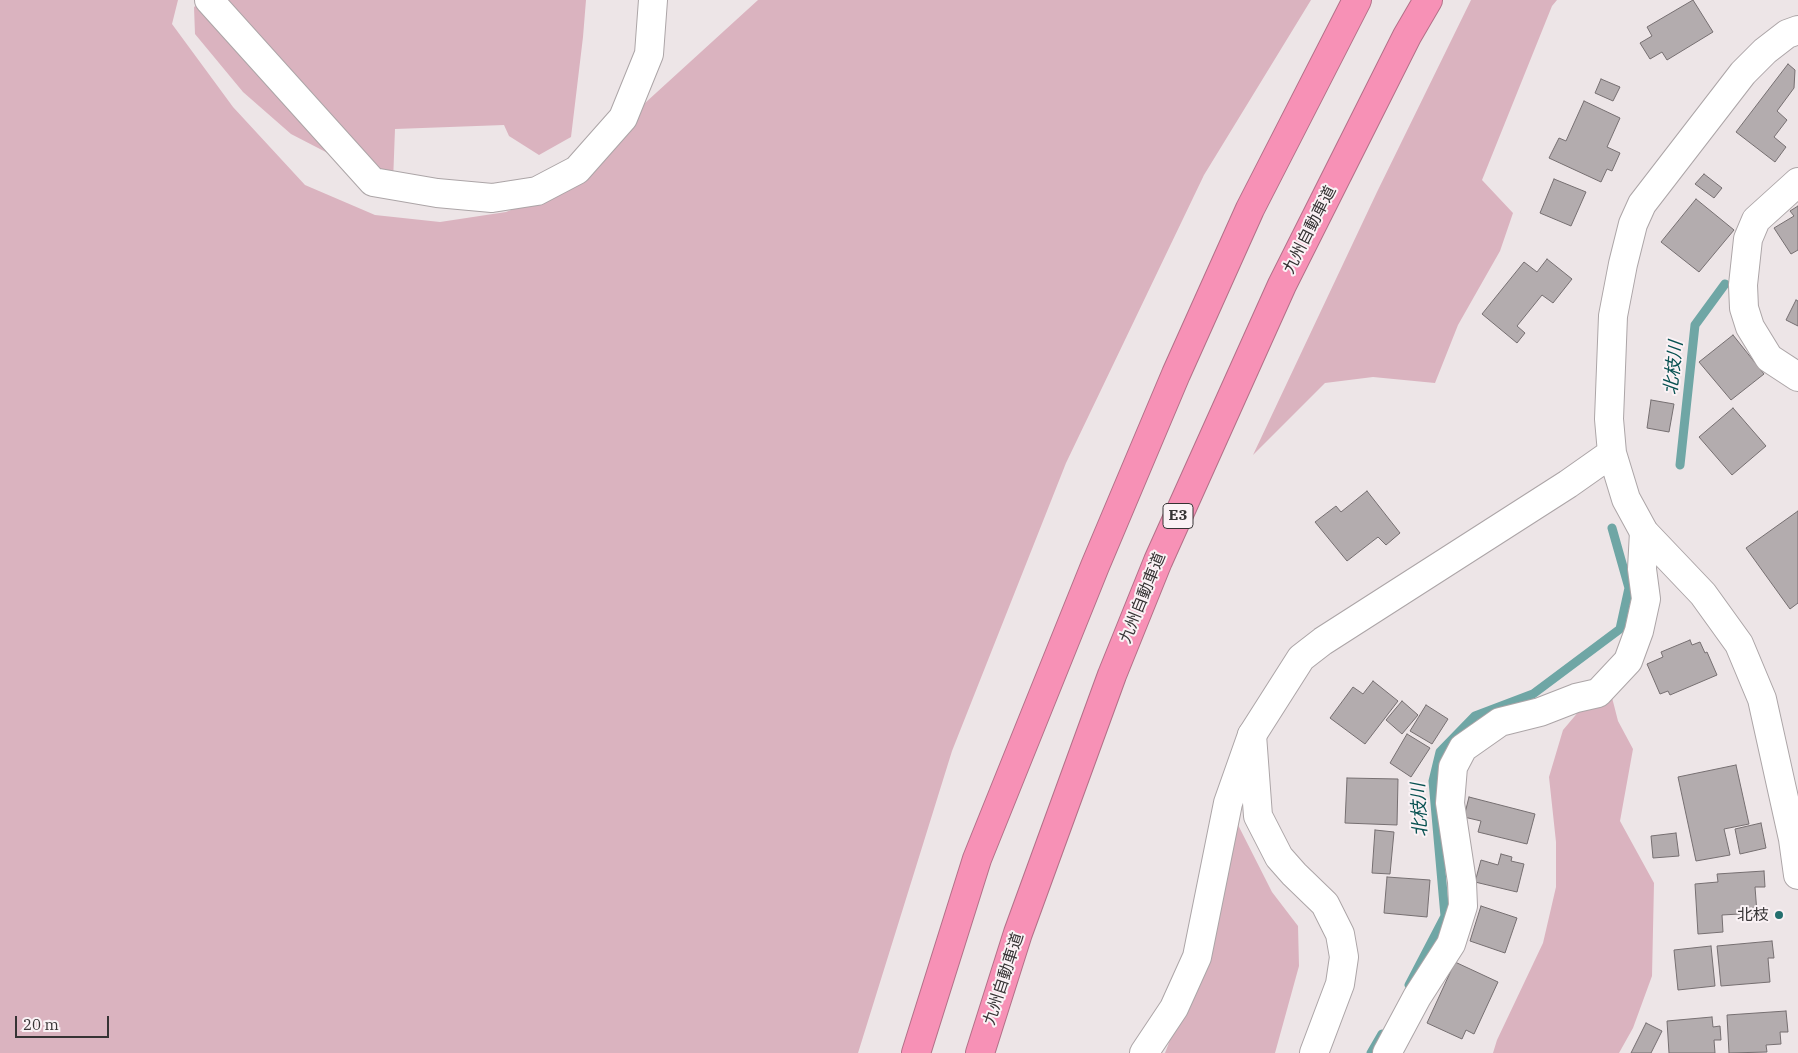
<!DOCTYPE html>
<meta charset="utf-8">
<style>
body{margin:0}
#map{position:relative;width:1798px;height:1053px;overflow:hidden;background:#ede5e7;font-family:"IBM Plex Serif",serif}
canvas{display:block}
.scale{position:absolute;left:15px;top:1016px;width:94px;height:22px;box-sizing:border-box;border:2px solid #363334;border-top:0;padding-left:6px;font-size:15px;line-height:18px;white-space:nowrap;color:#363334;-webkit-text-stroke:4px #faf2f5;paint-order:stroke}
</style>
<div id="map">
<canvas width="1798" height="1053"></canvas>
<div class="scale">20 m</div>
</div>
<script>
const c = document.querySelector('canvas').getContext('2d');
c.lineJoin = 'round';
function fillPath(path, color) { c.fillStyle = color; c.fill(path, 'evenodd'); }
const shape = rows => new Path2D(rows.map(r => 'M' + r).join(''));
function trace(path, color, width, dash) { c.strokeStyle = color; c.lineWidth = width; c.lineCap = dash ? 'butt' : 'round'; c.setLineDash(dash || []); c.stroke(path); }
function drawText(font, color, halo, rows, align = 'center') {
  c.font = font + ' "IBM Plex Serif","Noto Sans JP",serif'; c.lineWidth = 4; c.setLineDash([]); c.textBaseline = 'middle'; c.strokeStyle = halo; c.fillStyle = color; for (const [text, x, y, turn = 0] of rows) {
    c.save(); c.translate(x, y); c.rotate((+turn || 0) * Math.PI / 180); c.textAlign = isNaN(turn) ? turn : align; if (halo) c.strokeText(text, 0, 0); c.fillText(text, 0, 0); c.restore();
  }
}
fillPath(shape([
 [0,0,178,0,172,24,233,107,305,185,375,215,440,222,506,212,572,185,645,103,758,0,1311,0,1204,175,1066,463,952,751,858,1053,0,1053],
 [204,0,586,0,583,37,571,137,539,155,509,136,504,125,395,129,393,182,347,163,291,134,243,92,195,34,194,7],
 [1471,0,1557,0,1552,6,1482,180,1513,213,1500,251,1458,325,1435,383,1373,377,1325,383,1253,455,1377,192],
 [1607,678,1618,721,1633,749,1620,821,1654,883,1652,976,1633,1028,1619,1053,1493,1053,1497,1040,1543,943,1556,887,1556,842,1549,777,1563,730],
 [1234,817,1272,892,1298,926,1299,966,1275,1053,1165,1053,1182,1009]
]), '#dab3bf');
trace(shape([
 [1680,465,1695,325,1725,284],
 [1409,985,1445,916,1433,781,1440,752,1475,716,1533,694,1620,629,1629,588,1612,528],
 [1371,1053,1382,1034]
]), '#6fa6a5', 9);
const building = shape([
 [1693,0,1713,32,1667,60,1662,52,1650,59,1640,43,1652,36,1647,27,1693,0],
 [1788,64,1795,70,1794,88,1777,111,1787,120,1774,137,1786,147,1775,162,1736,132,1788,64],
 [1601,79,1620,87,1613,101,1595,93,1601,79],
 [1584,101,1620,118,1607,147,1620,153,1612,171,1607,169,1601,182,1549,158,1559,138,1566,141,1584,101],
 [1704,174,1722,188,1714,198,1695,184,1704,174],
 [1554,179,1586,192,1571,226,1540,213,1554,179],
 [1696,199,1734,230,1699,272,1661,242,1696,199],
 [1798,206,1798,250,1791,254,1774,228,1794,216,1790,211,1798,206],
 [1547,259,1572,279,1553,303,1542,295,1517,326,1525,333,1517,343,1482,314,1524,262,1537,272,1547,259],
 [1796,300,1798,301,1798,326,1786,320,1796,300],
 [1733,335,1764,374,1731,400,1699,362,1733,335],
 [1651,400,1674,404,1669,432,1647,428,1651,400],
 [1733,408,1766,446,1732,475,1699,437,1733,408],
 [1367,491,1400,533,1386,545,1378,537,1347,561,1315,522,1336,506,1341,512,1367,491],
 [1798,511,1798,603,1790,609,1746,548,1798,511],
 [1690,640,1692,645,1700,642,1705,653,1707,652,1717,675,1670,695,1668,691,1660,694,1647,664,1663,657,1661,652,1690,640],
 [1373,681,1398,701,1365,744,1330,718,1353,687,1363,694,1373,681],
 [1402,701,1418,715,1402,734,1386,720,1402,701],
 [1426,705,1448,719,1432,744,1410,731,1426,705],
 [1407,734,1430,748,1411,777,1390,763,1407,734],
 [1736,765,1749,824,1724,829,1730,855,1696,861,1678,777,1736,765],
 [1347,778,1398,779,1397,825,1345,823,1347,778],
 [1469,797,1535,814,1527,844,1478,832,1481,821,1464,817,1469,797],
 [1761,823,1766,848,1740,854,1735,829,1761,823],
 [1375,830,1394,832,1390,874,1372,873,1375,830],
 [1676,833,1679,856,1653,858,1651,836,1676,833],
 [1501,854,1512,857,1511,861,1524,864,1517,892,1475,882,1481,860,1498,865,1501,854],
 [1764,871,1765,887,1755,887,1757,913,1722,915,1723,932,1698,934,1695,884,1718,882,1717,874,1764,871],
 [1387,877,1430,880,1427,917,1384,913,1387,877],
 [1481,906,1517,918,1505,953,1470,941,1481,906],
 [1772,941,1774,958,1768,958,1770,982,1721,986,1717,946,1772,941],
 [1711,946,1715,986,1678,990,1674,950,1711,946],
 [1455,962,1498,982,1474,1034,1466,1030,1462,1039,1427,1023,1455,962],
 [1786,1011,1788,1032,1780,1032,1781,1044,1766,1045,1767,1052,1729,1053,1727,1015,1786,1011],
 [1712,1017,1713,1027,1720,1026,1721,1040,1714,1040,1715,1053,1669,1053,1667,1021,1712,1017],
 [1646,1023,1662,1031,1651,1053,1631,1053,1646,1023]
]);
fillPath(building, '#b3acae');
trace(building, '#766f71', 1);
const street = shape([
 [209,0,373,182,437,193,492,198,537,191,577,170,623,118,649,54,653,0],
 [1798,182,1756,220,1748,239,1743,285,1744,308,1750,327,1769,358,1798,377],
 [1252,735,1258,816,1279,857,1294,874,1325,904,1340,934,1344,957,1340,984,1314,1053],
 [1387,1053,1417,997,1451,944,1463,906,1462,882,1450,803,1453,767,1463,748,1500,722,1540,712,1576,698,1598,693,1628,661,1639,631,1646,599,1642,569,1644,532]
]);
const secondary = shape([
 [1798,30,1787,34,1765,51,1743,73,1642,204,1633,224,1623,264,1613,316,1609,419,1612,453,1626,499,1644,532,1703,594,1739,644,1762,699,1793,839,1798,875],
 [1144,1053,1174,1008,1197,957,1228,803,1252,735,1301,658,1323,641,1568,484,1612,453]
]);
const highway = shape([
 [916,1053,977,859,1095,566,1176,374,1250,209,1357,0],
 [980,1053,1018,933,1112,675,1158,561,1282,285,1407,36,1428,0]
]);
trace(street, '#aca5a7', 30);
trace(secondary, '#aca5a7', 30);
trace(highway, '#b37088', 30);
trace(street, '#fff', 28);
trace(secondary, '#fff', 28);
trace(highway, '#f791b6', 28);
for (const [x, y, r, color] of [
 [1779,915,5,"#246f6e"]
]) { const dot = new Path2D(); dot.arc(x, y, r, 0, 2 * Math.PI); c.fillStyle = color; c.fill(dot); trace(dot, '#faf2f5', 2); }
for (const [x, y, w] of [
 [1178,516,30]
]) { const box = new Path2D(); box.roundRect(x - w / 2, y - 12.5, w, 25, 4); c.fillStyle = '#faf2f5'; c.fill(box); trace(box, '#363334', 1); }
drawText('bold 15px', '#363334', null, [
 ["E3",1178,516]
]);
drawText('16px', '#363334', '#faf2f5', [
 ["九州自動車道",1310,230,-63],
 ["九州自動車道",1143,598,-68],
 ["九州自動車道",1004,979,-72]
]);
drawText('16px', '#363334', '#faf2f5', [
 ["北枝",1769,915]
], 'right');
drawText('italic 18px', '#075151', '#faf2f5', [
 ["北枝川",1674,368,-84],
 ["北枝川",1420,810,-93]
]);
</script>
